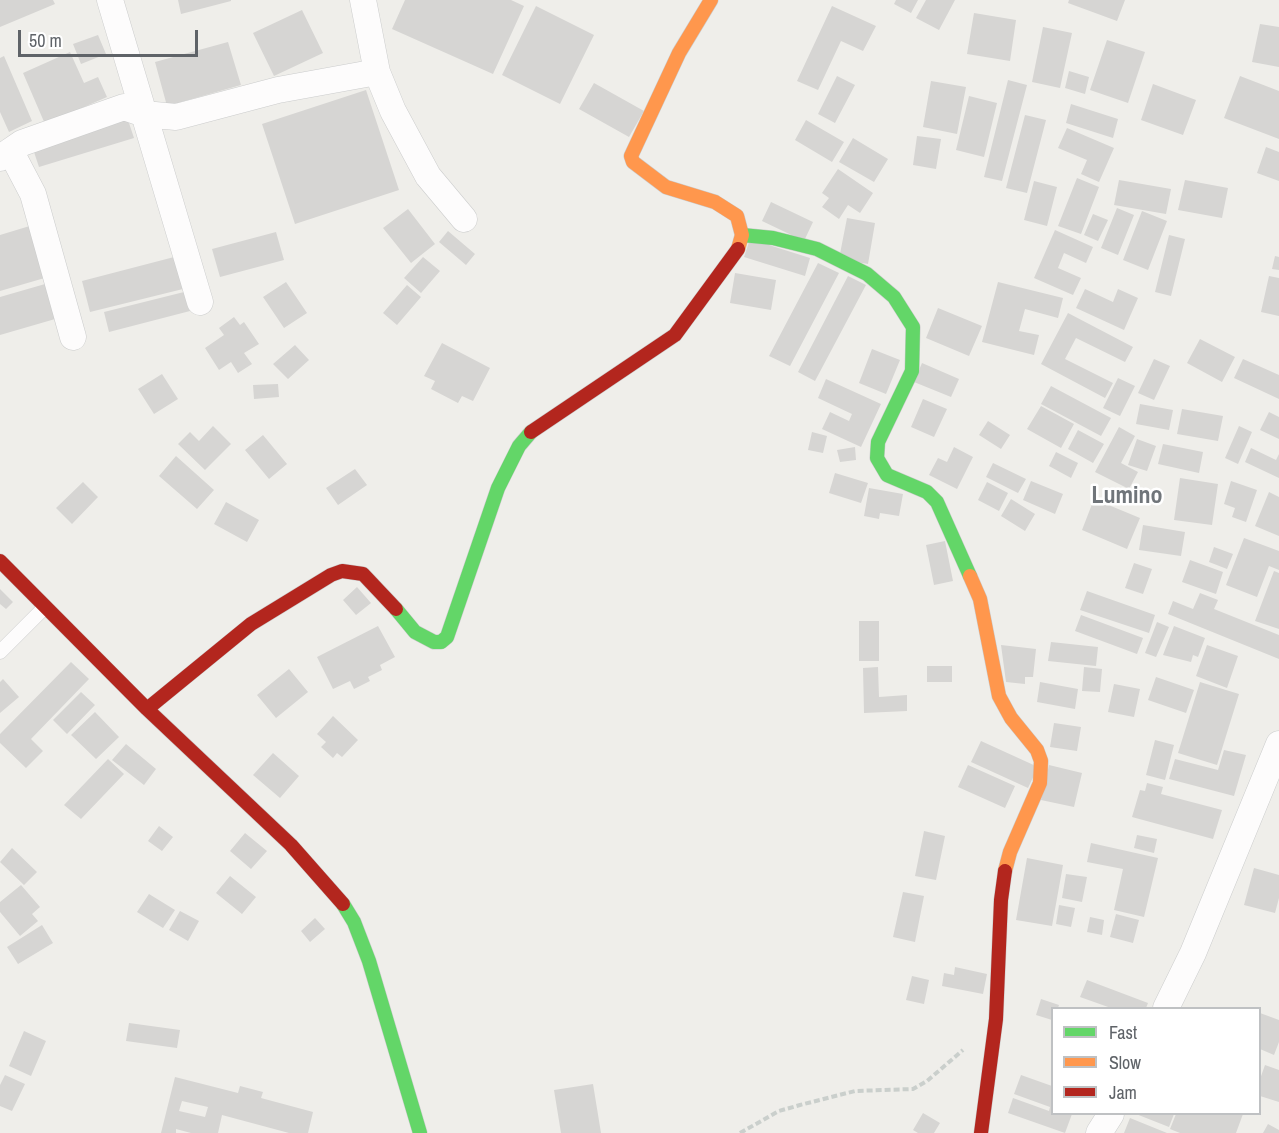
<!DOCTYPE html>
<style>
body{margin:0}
#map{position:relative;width:1279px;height:1133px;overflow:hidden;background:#efeeea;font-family:"Archivo Narrow",sans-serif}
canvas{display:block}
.legend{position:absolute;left:1051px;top:1007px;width:210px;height:108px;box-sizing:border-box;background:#fff;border:2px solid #bfc1c3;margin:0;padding:8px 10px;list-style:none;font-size:18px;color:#5f6368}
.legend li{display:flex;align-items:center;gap:12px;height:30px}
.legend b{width:30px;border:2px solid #bfc1c3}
.scale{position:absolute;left:18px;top:30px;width:180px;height:27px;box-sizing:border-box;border:3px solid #5f6368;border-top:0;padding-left:8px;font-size:18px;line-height:21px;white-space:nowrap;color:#5f6368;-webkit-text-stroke:4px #fff;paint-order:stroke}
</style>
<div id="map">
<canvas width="1279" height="1133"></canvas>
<ul class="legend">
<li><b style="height:8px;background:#63d668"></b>Fast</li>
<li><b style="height:8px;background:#ff974d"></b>Slow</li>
<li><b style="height:8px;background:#b3261e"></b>Jam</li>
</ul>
<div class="scale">50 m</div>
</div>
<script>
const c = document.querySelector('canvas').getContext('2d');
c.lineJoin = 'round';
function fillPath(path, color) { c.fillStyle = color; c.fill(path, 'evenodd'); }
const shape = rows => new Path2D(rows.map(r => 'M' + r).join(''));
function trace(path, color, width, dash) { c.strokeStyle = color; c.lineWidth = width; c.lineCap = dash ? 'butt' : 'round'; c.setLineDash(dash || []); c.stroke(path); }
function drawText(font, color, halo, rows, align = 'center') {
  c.font = font + ' "Archivo Narrow",sans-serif'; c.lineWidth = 5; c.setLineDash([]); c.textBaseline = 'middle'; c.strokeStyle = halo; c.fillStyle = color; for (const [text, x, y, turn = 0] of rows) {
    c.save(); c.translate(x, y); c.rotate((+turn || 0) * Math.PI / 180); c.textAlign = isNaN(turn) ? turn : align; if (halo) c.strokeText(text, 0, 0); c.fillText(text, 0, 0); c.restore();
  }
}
fillPath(shape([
 [0,0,53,0,55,4,0,27],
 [178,0,231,0,231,1,181,14],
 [405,0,511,0,524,6,493,74,392,29],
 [896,0,918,0,911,13,894,4],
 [926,0,955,0,939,30,916,18],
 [1069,0,1125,0,1117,21,1068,3],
 [536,6,594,35,560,104,502,75],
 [832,6,876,26,863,51,841,41,818,90,797,81],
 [302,10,323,53,274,76,253,33],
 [974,13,1016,20,1010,61,967,54],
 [1260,24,1279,27,1279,67,1252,62],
 [1043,27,1072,33,1060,88,1032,82],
 [98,35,106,54,81,64,73,44],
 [1107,40,1145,52,1128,103,1090,90],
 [228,42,241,85,167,106,155,62],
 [70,52,84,83,98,77,107,97,45,124,23,73],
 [4,56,32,121,9,132,0,112,0,58],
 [1069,71,1089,77,1085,94,1065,88],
 [837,76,855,85,835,123,818,114],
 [1240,76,1279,91,1279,139,1224,118],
 [1008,80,1027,85,1002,181,984,177],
 [931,81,966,87,957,134,923,127],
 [594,83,644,111,629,137,579,109],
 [1153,84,1196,100,1183,135,1141,120],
 [366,90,399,190,295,224,262,124],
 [969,96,997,103,984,157,956,150],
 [1071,104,1118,119,1113,138,1066,123],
 [1025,115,1046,120,1027,193,1006,188],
 [127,117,134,138,39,167,32,146],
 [806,120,844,142,832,162,795,140],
 [1067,128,1114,148,1099,182,1081,174,1087,160,1058,148],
 [917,136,941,139,936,169,913,165],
 [853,138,888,159,874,182,839,162],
 [1266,147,1279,152,1279,181,1257,173],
 [838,169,873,193,860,213,848,205,839,219,822,207,829,198,822,193],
 [1077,178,1099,187,1081,234,1058,226],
 [1119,180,1171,189,1166,214,1114,205],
 [1185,180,1228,188,1222,218,1178,210],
 [1034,181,1057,187,1047,226,1024,220],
 [771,202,813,222,804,241,762,221],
 [1117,208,1134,215,1118,255,1101,248],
 [408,209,435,244,411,263,383,228],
 [1142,211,1167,221,1148,270,1123,260],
 [1093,214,1108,220,1098,241,1084,235],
 [847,218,875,223,868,264,839,259],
 [33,225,48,277,0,291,0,235],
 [1055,230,1093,247,1086,263,1064,253,1058,268,1081,278,1073,295,1034,278],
 [448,231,475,254,466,265,439,242],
 [276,232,284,260,220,277,212,249],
 [1169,235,1185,239,1171,296,1155,292],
 [750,239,810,258,805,276,744,257],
 [178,256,187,288,90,312,82,281],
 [1275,256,1279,257,1279,270,1272,269],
 [423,257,440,271,421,293,404,278],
 [818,263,839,273,790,366,769,356],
 [735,273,776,280,771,310,730,303],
 [848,276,866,285,815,381,798,372],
 [1269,276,1279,278,1279,316,1261,312],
 [52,282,62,317,0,335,0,297],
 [286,282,307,313,284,328,263,297],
 [998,282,1063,298,1058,318,1025,309,1019,331,1039,335,1034,355,982,342],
 [407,285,421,297,397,325,383,313],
 [1085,289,1113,302,1118,289,1138,298,1124,330,1076,308],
 [184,292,190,311,109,332,104,312],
 [938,308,982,326,969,356,926,338],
 [1068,313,1133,347,1125,362,1076,338,1065,359,1113,383,1105,398,1041,364],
 [234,317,240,325,244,322,259,344,244,353,252,364,238,373,231,362,219,370,205,348,224,335,219,328],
 [1200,339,1235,357,1222,382,1187,363],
 [442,343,490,368,473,401,462,396,458,403,431,389,435,381,424,376],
 [295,345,309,360,288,379,273,364],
 [872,349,900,360,886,394,859,383],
 [1154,359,1170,366,1154,400,1138,393],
 [1243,359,1279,375,1279,399,1234,378],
 [922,363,959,379,951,397,914,382],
 [162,374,178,399,154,414,138,389],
 [1118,378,1135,386,1120,416,1103,408],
 [826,379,881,404,861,447,822,429,830,412,849,421,852,414,818,398],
 [278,384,279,397,254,399,253,385],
 [1051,386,1111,418,1101,436,1041,404],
 [923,399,947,409,934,437,911,427],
 [1140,404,1173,410,1169,430,1136,424],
 [1041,406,1074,424,1061,448,1027,429],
 [1182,409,1223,416,1218,441,1177,434],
 [1269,412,1279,417,1279,439,1260,430],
 [988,421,1010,435,1001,449,979,435],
 [213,426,231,444,205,470,178,444,190,432,199,441],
 [1239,426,1252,432,1238,464,1225,458],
 [1119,427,1135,436,1121,463,1138,472,1129,489,1095,472],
 [1078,430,1104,444,1093,463,1068,449],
 [812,432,827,436,823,453,808,450],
 [263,435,287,464,269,479,245,450],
 [1137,439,1156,446,1147,471,1128,465],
 [1163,444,1203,452,1199,473,1158,464],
 [855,447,856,460,840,462,837,450],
 [954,447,973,457,957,489,929,475,938,458,947,462],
 [1251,448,1276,460,1279,454,1279,478,1245,462],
 [1056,452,1078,463,1071,478,1049,466],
 [176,456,214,490,197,509,159,476],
 [993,463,1026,479,1018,493,986,477],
 [355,469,367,485,338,505,326,488],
 [835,473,868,483,861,503,829,493],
 [1180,478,1218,484,1212,525,1174,520],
 [1031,481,1063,494,1055,514,1023,500],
 [1231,481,1257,490,1246,522,1232,517,1235,508,1224,504],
 [83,482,98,497,72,524,56,508],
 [987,482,1008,493,999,511,978,500],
 [869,488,903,494,899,516,880,513,879,519,864,516],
 [1269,492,1279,497,1279,536,1255,526],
 [1011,499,1035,514,1025,531,1001,516],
 [1094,499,1140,518,1127,549,1082,530],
 [226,502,259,520,247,542,214,524],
 [1143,525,1185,532,1181,556,1139,550],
 [1244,538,1279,551,1279,570,1269,566,1257,597,1226,585],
 [945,541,953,581,934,585,926,545],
 [1214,547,1233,554,1227,569,1209,562],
 [1190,560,1223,572,1216,594,1182,582],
 [1134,563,1152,569,1143,594,1125,588],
 [1274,571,1279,573,1279,629,1255,621],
 [357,587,371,603,356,615,343,600],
 [0,589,13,602,6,609,0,604],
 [1087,591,1155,615,1149,633,1080,610],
 [1200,593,1218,600,1214,609,1279,635,1279,659,1168,614,1173,601,1193,609],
 [1081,615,1143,638,1137,654,1075,631],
 [859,621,879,621,879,661,859,661],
 [1157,622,1169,627,1156,657,1145,653],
 [378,626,395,657,380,665,382,670,368,677,370,681,354,689,350,681,333,689,317,657],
 [1174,626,1205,638,1198,657,1193,655,1191,662,1163,655],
 [1051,642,1098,647,1096,666,1048,661],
 [1001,645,1036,649,1033,677,1025,677,1025,684,1006,682],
 [1207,645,1238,656,1227,688,1196,676],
 [71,662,89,679,31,739,43,751,26,768,0,743,0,734],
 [927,666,952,666,952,682,927,682],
 [878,667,879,697,907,695,907,711,864,713,863,668],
 [1084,667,1102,669,1100,692,1082,691],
 [289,669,308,692,276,718,257,695],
 [1156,677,1194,690,1186,713,1148,700],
 [3,679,19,697,0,713,0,682],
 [1040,682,1078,689,1075,709,1037,702],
 [1200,682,1239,694,1217,765,1178,753],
 [1114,684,1140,689,1134,717,1108,712],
 [81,692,95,705,67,734,53,720],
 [95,712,119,737,96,759,71,735],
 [333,716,358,740,342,757,337,753,333,758,321,747,326,742,317,734],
 [1054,723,1081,727,1077,751,1050,747],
 [1155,740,1174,745,1165,780,1146,775],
 [981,741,1038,767,1028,788,971,762],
 [126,744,156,769,144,785,112,760],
 [1224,750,1246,755,1234,796,1169,779,1175,759,1218,770],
 [273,753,299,776,280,798,253,775],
 [108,759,124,774,81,819,64,805],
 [968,765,1015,786,1005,808,958,787],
 [1049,765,1082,773,1074,807,1041,800],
 [1147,783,1163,787,1161,794,1222,810,1213,839,1132,817,1140,790,1145,791],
 [159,826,173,837,162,851,148,841],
 [924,831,945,836,936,880,915,876],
 [245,833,267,851,251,869,230,851],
 [1137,835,1157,839,1154,853,1134,848],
 [1091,843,1158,858,1144,917,1114,910,1123,869,1087,862],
 [12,848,37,872,24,885,0,862],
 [1027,858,1063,865,1052,926,1016,920],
 [1254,868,1279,875,1279,898,1275,913,1244,905],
 [1066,874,1087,877,1082,902,1062,898],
 [230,876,256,897,242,914,216,893],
 [21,885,40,907,32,914,38,921,20,936,0,912,0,902],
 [903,892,924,896,915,942,893,937],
 [149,894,175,910,163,928,137,912],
 [1059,905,1075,908,1071,927,1056,924],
 [180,911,199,921,188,941,169,930],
 [1116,914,1139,920,1133,943,1110,937],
 [1090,917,1104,920,1102,935,1087,932],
 [315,918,325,929,310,942,301,931],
 [42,925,53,943,18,964,7,947],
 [955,967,987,974,983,994,942,986,944,973,954,975],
 [912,976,929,980,924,1004,906,1000],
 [1087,980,1148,1003,1146,1008,1111,1008,1080,997],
 [1041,999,1059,1005,1058,1008,1052,1008,1052,1020,1036,1015],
 [1260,1013,1279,1020,1279,1042,1274,1055,1260,1049],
 [129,1023,180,1030,177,1048,126,1041],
 [24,1031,46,1041,31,1076,9,1066],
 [1265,1065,1279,1070,1279,1102,1260,1096,1260,1079],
 [5,1075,25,1084,12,1111,0,1106,0,1085],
 [1021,1075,1052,1086,1052,1114,1072,1114,1065,1133,1008,1113,1013,1098,1049,1111,1050,1107,1014,1094],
 [175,1077,238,1093,240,1086,263,1092,261,1098,313,1112,308,1133,289,1133,222,1115,218,1133,191,1133,176,1129,176,1133,161,1133],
 [182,1101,208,1107,205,1117,179,1111],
 [593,1084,601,1133,561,1133,554,1090],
 [923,1113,940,1123,934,1133,918,1133,913,1130],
 [1136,1114,1174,1114,1169,1127],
 [1176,1114,1243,1114,1236,1133,1180,1133,1170,1129],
 [1130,1118,1167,1133,1124,1133],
 [1268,1124,1279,1130,1279,1133,1263,1133]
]), '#d6d5d3');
const lane = shape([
 [0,652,45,607]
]);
const street = shape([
 [110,0,200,302],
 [363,0,377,72,393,111,428,176,464,219],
 [11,152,33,194,73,337],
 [0,158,22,143,124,107,144,114,176,117,278,90,377,72],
 [1166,1008,1193,953,1279,744],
 [1099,1133,1111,1114]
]);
const fast = shape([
 [742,235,773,238,817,249,867,274,894,297,913,327,912,371,878,442,877,458,887,475,927,492,937,502,970,576],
 [396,609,415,632,434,642,441,642,447,637,498,488,519,446,531,432],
 [343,904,354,922,369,961,420,1133]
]);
const slow = shape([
 [711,0,679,53,631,156,633,162,666,187,715,202,737,216,742,235,738,249],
 [970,576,980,599,999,696,1011,718,1037,750,1041,761,1040,783,1010,852,1005,871]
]);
const jam = shape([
 [531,432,675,335,738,249],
 [0,561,147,709,291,845,343,904],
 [147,709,251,624,331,575,342,571,363,574,396,609],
 [981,1133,996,1019,1001,900,1005,871]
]);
trace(lane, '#cbcccc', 15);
trace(street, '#cbcccc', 27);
trace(fast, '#cacacb', 15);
trace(slow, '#cacacb', 15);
trace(jam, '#cacacb', 15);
trace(shape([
 [740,1133,779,1111,800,1105,855,1091,913,1089,927,1081,963,1050]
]), '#cacfcc', 4, [6, 3]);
trace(lane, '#fdfcfc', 14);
trace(street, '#fdfcfc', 26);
trace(fast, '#63d668', 14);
trace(slow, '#ff974d', 14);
trace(jam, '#b3261e', 14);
drawText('bold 24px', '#70757a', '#fff', [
 ["Lumino",1127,497]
]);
</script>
